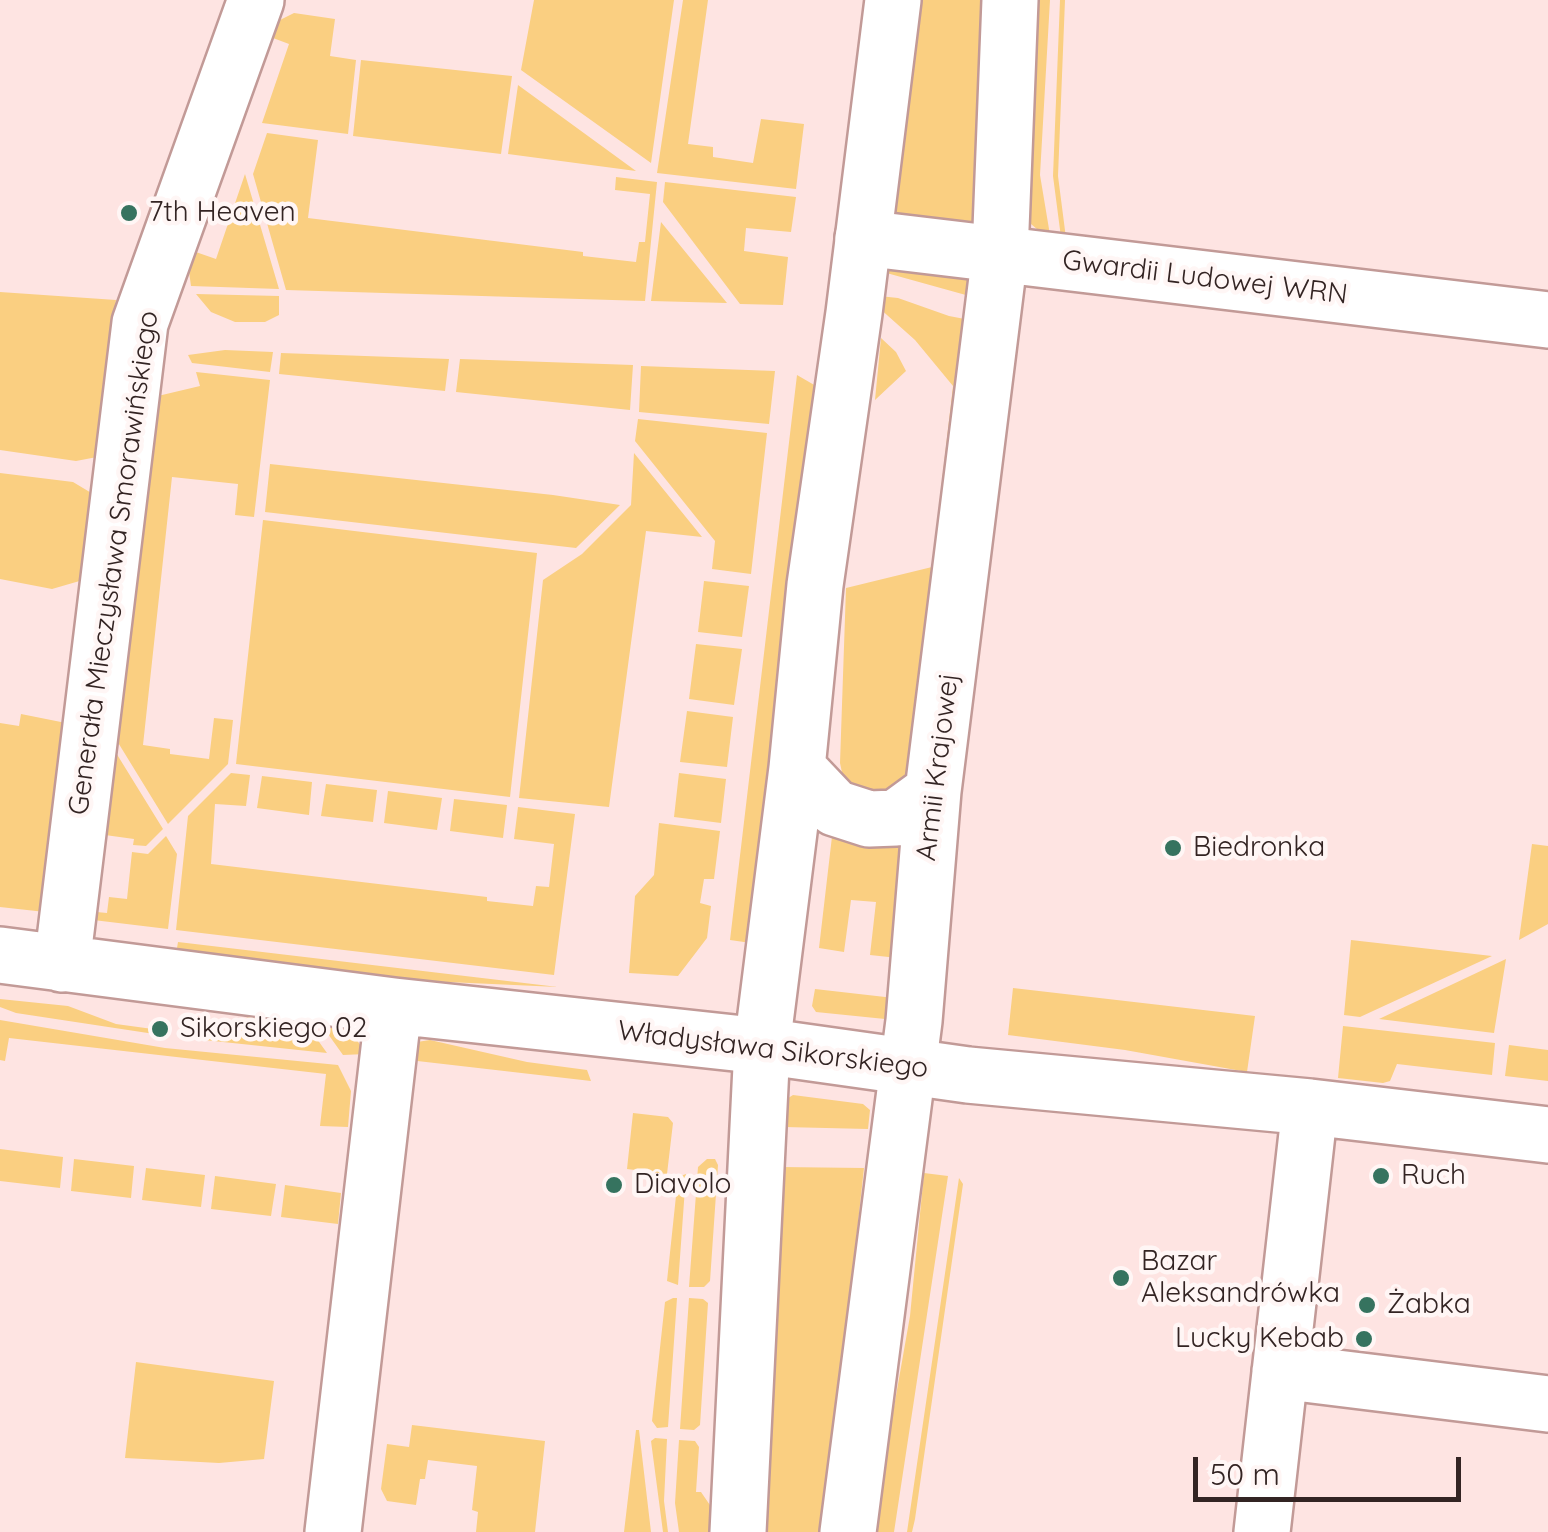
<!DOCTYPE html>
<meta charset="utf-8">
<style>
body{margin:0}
#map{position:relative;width:1548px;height:1532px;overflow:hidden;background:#fee4e2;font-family:Quicksand,sans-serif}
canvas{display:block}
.scale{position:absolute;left:1193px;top:1457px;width:268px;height:45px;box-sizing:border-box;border:5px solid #332423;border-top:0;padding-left:12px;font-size:30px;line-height:35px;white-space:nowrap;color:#332423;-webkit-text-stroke:8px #fff6f5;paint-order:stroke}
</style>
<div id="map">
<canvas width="1548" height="1532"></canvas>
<div class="scale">50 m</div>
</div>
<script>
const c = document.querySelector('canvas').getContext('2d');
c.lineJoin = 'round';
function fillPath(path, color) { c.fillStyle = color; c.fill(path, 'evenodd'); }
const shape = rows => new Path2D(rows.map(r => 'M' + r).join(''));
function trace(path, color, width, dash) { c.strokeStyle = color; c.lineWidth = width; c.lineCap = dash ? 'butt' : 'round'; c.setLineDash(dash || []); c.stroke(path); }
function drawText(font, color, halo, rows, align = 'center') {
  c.font = font + ' Quicksand,sans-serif'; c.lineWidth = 9; c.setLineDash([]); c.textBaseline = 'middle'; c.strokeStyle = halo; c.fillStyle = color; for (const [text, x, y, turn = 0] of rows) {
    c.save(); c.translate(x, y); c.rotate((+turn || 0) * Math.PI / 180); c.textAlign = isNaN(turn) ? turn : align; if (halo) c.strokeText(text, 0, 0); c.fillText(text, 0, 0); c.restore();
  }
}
fillPath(shape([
 [534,0,674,0,651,163,521,70],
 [683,0,708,0,688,144,713,147,713,157,753,163,761,119,804,124,796,189,657,173],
 [915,0,989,0,985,160,973,230,896,222,891,213],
 [1032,0,1050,0,1040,175,1051,241,1031,224,1026,210],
 [1060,0,1065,0,1058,176,1067,246,1062,245,1053,176],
 [294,13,335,19,330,56,356,60,348,134,262,123,289,44,265,35,270,25],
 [361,60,512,76,501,154,353,136],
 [518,85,636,171,508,154],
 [267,133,318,140,308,218,583,252,583,256,636,262,639,242,645,242,650,194,615,190,616,177,657,182,645,301,286,290,253,174],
 [245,174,279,289,191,286,187,257,190,250,216,259],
 [665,182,796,197,791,232,746,228,744,251,788,257,783,305,740,304,663,202],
 [661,222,727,303,651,301],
 [894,261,969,272,973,297,883,272],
 [0,292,116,300,97,457,76,461,0,450],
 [196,294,279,296,279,315,265,322,235,322,211,312],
 [879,296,898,298,949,316,970,320,916,768,892,800,844,782,840,763,846,588,932,567,953,386,915,340,878,307],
 [881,338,896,352,906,371,875,400],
 [225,350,273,352,270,372,192,363,188,355],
 [281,353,449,359,445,391,279,374],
 [460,359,633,365,630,410,456,392],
 [641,366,775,371,769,424,639,412],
 [196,372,270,380,254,517,235,515,238,484,172,477,143,745,170,749,170,754,209,759,214,718,233,720,228,764,168,824,106,723,141,400,200,386],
 [797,375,816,386,758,944,730,940],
 [638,419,767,433,751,574,712,569,715,541,635,441],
 [634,453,702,537,646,531,609,807,519,798,543,580,582,554,631,505],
 [270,464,553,495,620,505,576,548,265,512],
 [0,473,73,482,93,494,83,580,52,589,0,579],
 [263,520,537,553,510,797,236,764],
 [704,581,749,586,742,637,698,632],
 [696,644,742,649,734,705,689,699],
 [687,711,733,717,727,767,680,762],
 [21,714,66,723,45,912,0,907,0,723,19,726],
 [105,735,163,829,146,846,133,845,134,839,105,835],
 [231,773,250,775,246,806,215,804,211,864,487,897,487,901,533,906,536,886,549,887,554,844,514,839,518,807,575,814,554,975,176,930,188,816],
 [679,773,726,779,721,823,674,817],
 [262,776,312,782,309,815,257,808],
 [326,784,377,790,373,822,321,816],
 [388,791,442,798,437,830,384,823],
 [454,799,507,805,503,838,450,831],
 [659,823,720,831,714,879,704,879,700,903,711,906,707,938,678,976,629,973,635,896,654,875],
 [833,828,909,838,898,958,870,955,876,902,851,900,844,952,819,948],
 [166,836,177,854,168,929,85,919,86,911,107,913,109,897,127,899,132,852,148,854],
 [1532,844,1548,846,1548,924,1519,940],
 [1351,940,1492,956,1360,1017,1344,1015],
 [178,942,558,987,404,980,176,954],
 [1506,959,1494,1033,1379,1019],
 [1013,988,1255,1016,1247,1072,1125,1050,1008,1035],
 [815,989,894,998,892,1016,885,1019,816,1012,812,1006],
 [0,999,68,1006,116,1024,160,1030,161,1035,16,1013,0,1007],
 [259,1015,340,1026,353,1034,366,1054,343,1055,323,1027,246,1018],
 [0,1020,165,1048,338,1065,351,1091,348,1127,320,1126,326,1074,9,1038,5,1061,0,1060],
 [1343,1026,1495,1043,1492,1075,1397,1064,1390,1081,1383,1083,1338,1078],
 [237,1030,317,1039,327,1053,204,1040,206,1036],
 [430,1040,527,1062,587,1070,591,1081,400,1059,417,1042],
 [1509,1045,1548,1050,1548,1081,1505,1076],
 [793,1095,863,1104,870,1110,868,1129,784,1127,785,1100],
 [633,1113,668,1117,673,1123,667,1174,627,1169],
 [0,1149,63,1157,60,1188,0,1181],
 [74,1159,134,1166,131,1198,71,1191],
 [707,1159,715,1159,718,1165,710,1281,704,1287,689,1287,698,1167],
 [780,1167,864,1168,824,1532,757,1532],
 [146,1168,205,1175,201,1207,142,1200],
 [924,1173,948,1176,894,1532,872,1532,910,1316],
 [686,1174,678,1285,667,1281,678,1177],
 [215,1176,276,1184,271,1216,211,1209],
 [959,1178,963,1184,915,1519,912,1532,907,1532],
 [285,1185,341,1193,338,1224,281,1217],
 [673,1298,677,1298,668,1427,657,1428,652,1421,665,1302],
 [689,1298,703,1299,708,1303,700,1425,694,1430,680,1429],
 [136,1362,274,1381,264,1459,219,1463,125,1458],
 [412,1425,545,1441,535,1532,476,1532,478,1512,472,1510,477,1466,428,1460,425,1479,420,1479,416,1505,387,1501,381,1489,387,1444,409,1447],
 [636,1430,639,1430,651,1532,624,1532],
 [655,1438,667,1439,664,1501,668,1532,663,1532,651,1441],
 [679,1440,695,1441,699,1447,696,1492,701,1492,714,1511,712,1532,679,1532,675,1503]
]), '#facf81');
const minor = shape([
 [863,238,1548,320],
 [0,955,394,1006,762,1046,968,1075,1310,1107,1548,1135],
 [62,964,140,323,256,0],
 [1280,1371,1548,1404],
 [333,1532,394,1006],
 [1262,1532,1310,1107]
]);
const major = shape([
 [797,768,835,808,869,819,896,818,933,791],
 [738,1532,762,1046,797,768,815,585,854,313,893,0],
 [848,1532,914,1021,933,791,1000,254,1010,0]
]);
trace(minor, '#c29a97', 60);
trace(major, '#c29a97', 60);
trace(minor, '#fff', 55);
trace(major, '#fff', 55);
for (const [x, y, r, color] of [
 [129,213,10,"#36735f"],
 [1173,848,10,"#36735f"],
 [160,1029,10,"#36735f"],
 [1381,1176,10,"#36735f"],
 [614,1185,10,"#36735f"],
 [1121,1278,10,"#36735f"],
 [1367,1305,10,"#36735f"],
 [1364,1339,10,"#36735f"]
]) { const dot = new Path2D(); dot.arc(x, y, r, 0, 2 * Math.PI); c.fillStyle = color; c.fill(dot); trace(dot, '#fff6f5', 4); }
drawText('28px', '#332423', '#fff6f5', [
 ["7th Heaven",149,213],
 ["Biedronka",1193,848],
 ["Sikorskiego 02",180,1029],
 ["Ruch",1401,1176],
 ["Diavolo",634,1185],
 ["Bazar",1141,1262],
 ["Aleksandrówka",1141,1294],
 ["Żabka",1387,1305],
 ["Lucky Kebab",1344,1339,"right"]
], 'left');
drawText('28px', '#332423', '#fff6f5', [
 ["Gwardii Ludowej WRN",1205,278,7],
 ["Generała Mieczysława Smorawińskiego",114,563,-82],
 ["Armii Krajowej",938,767,-83],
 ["Władysława Sikorskiego",773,1050,7]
]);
</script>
